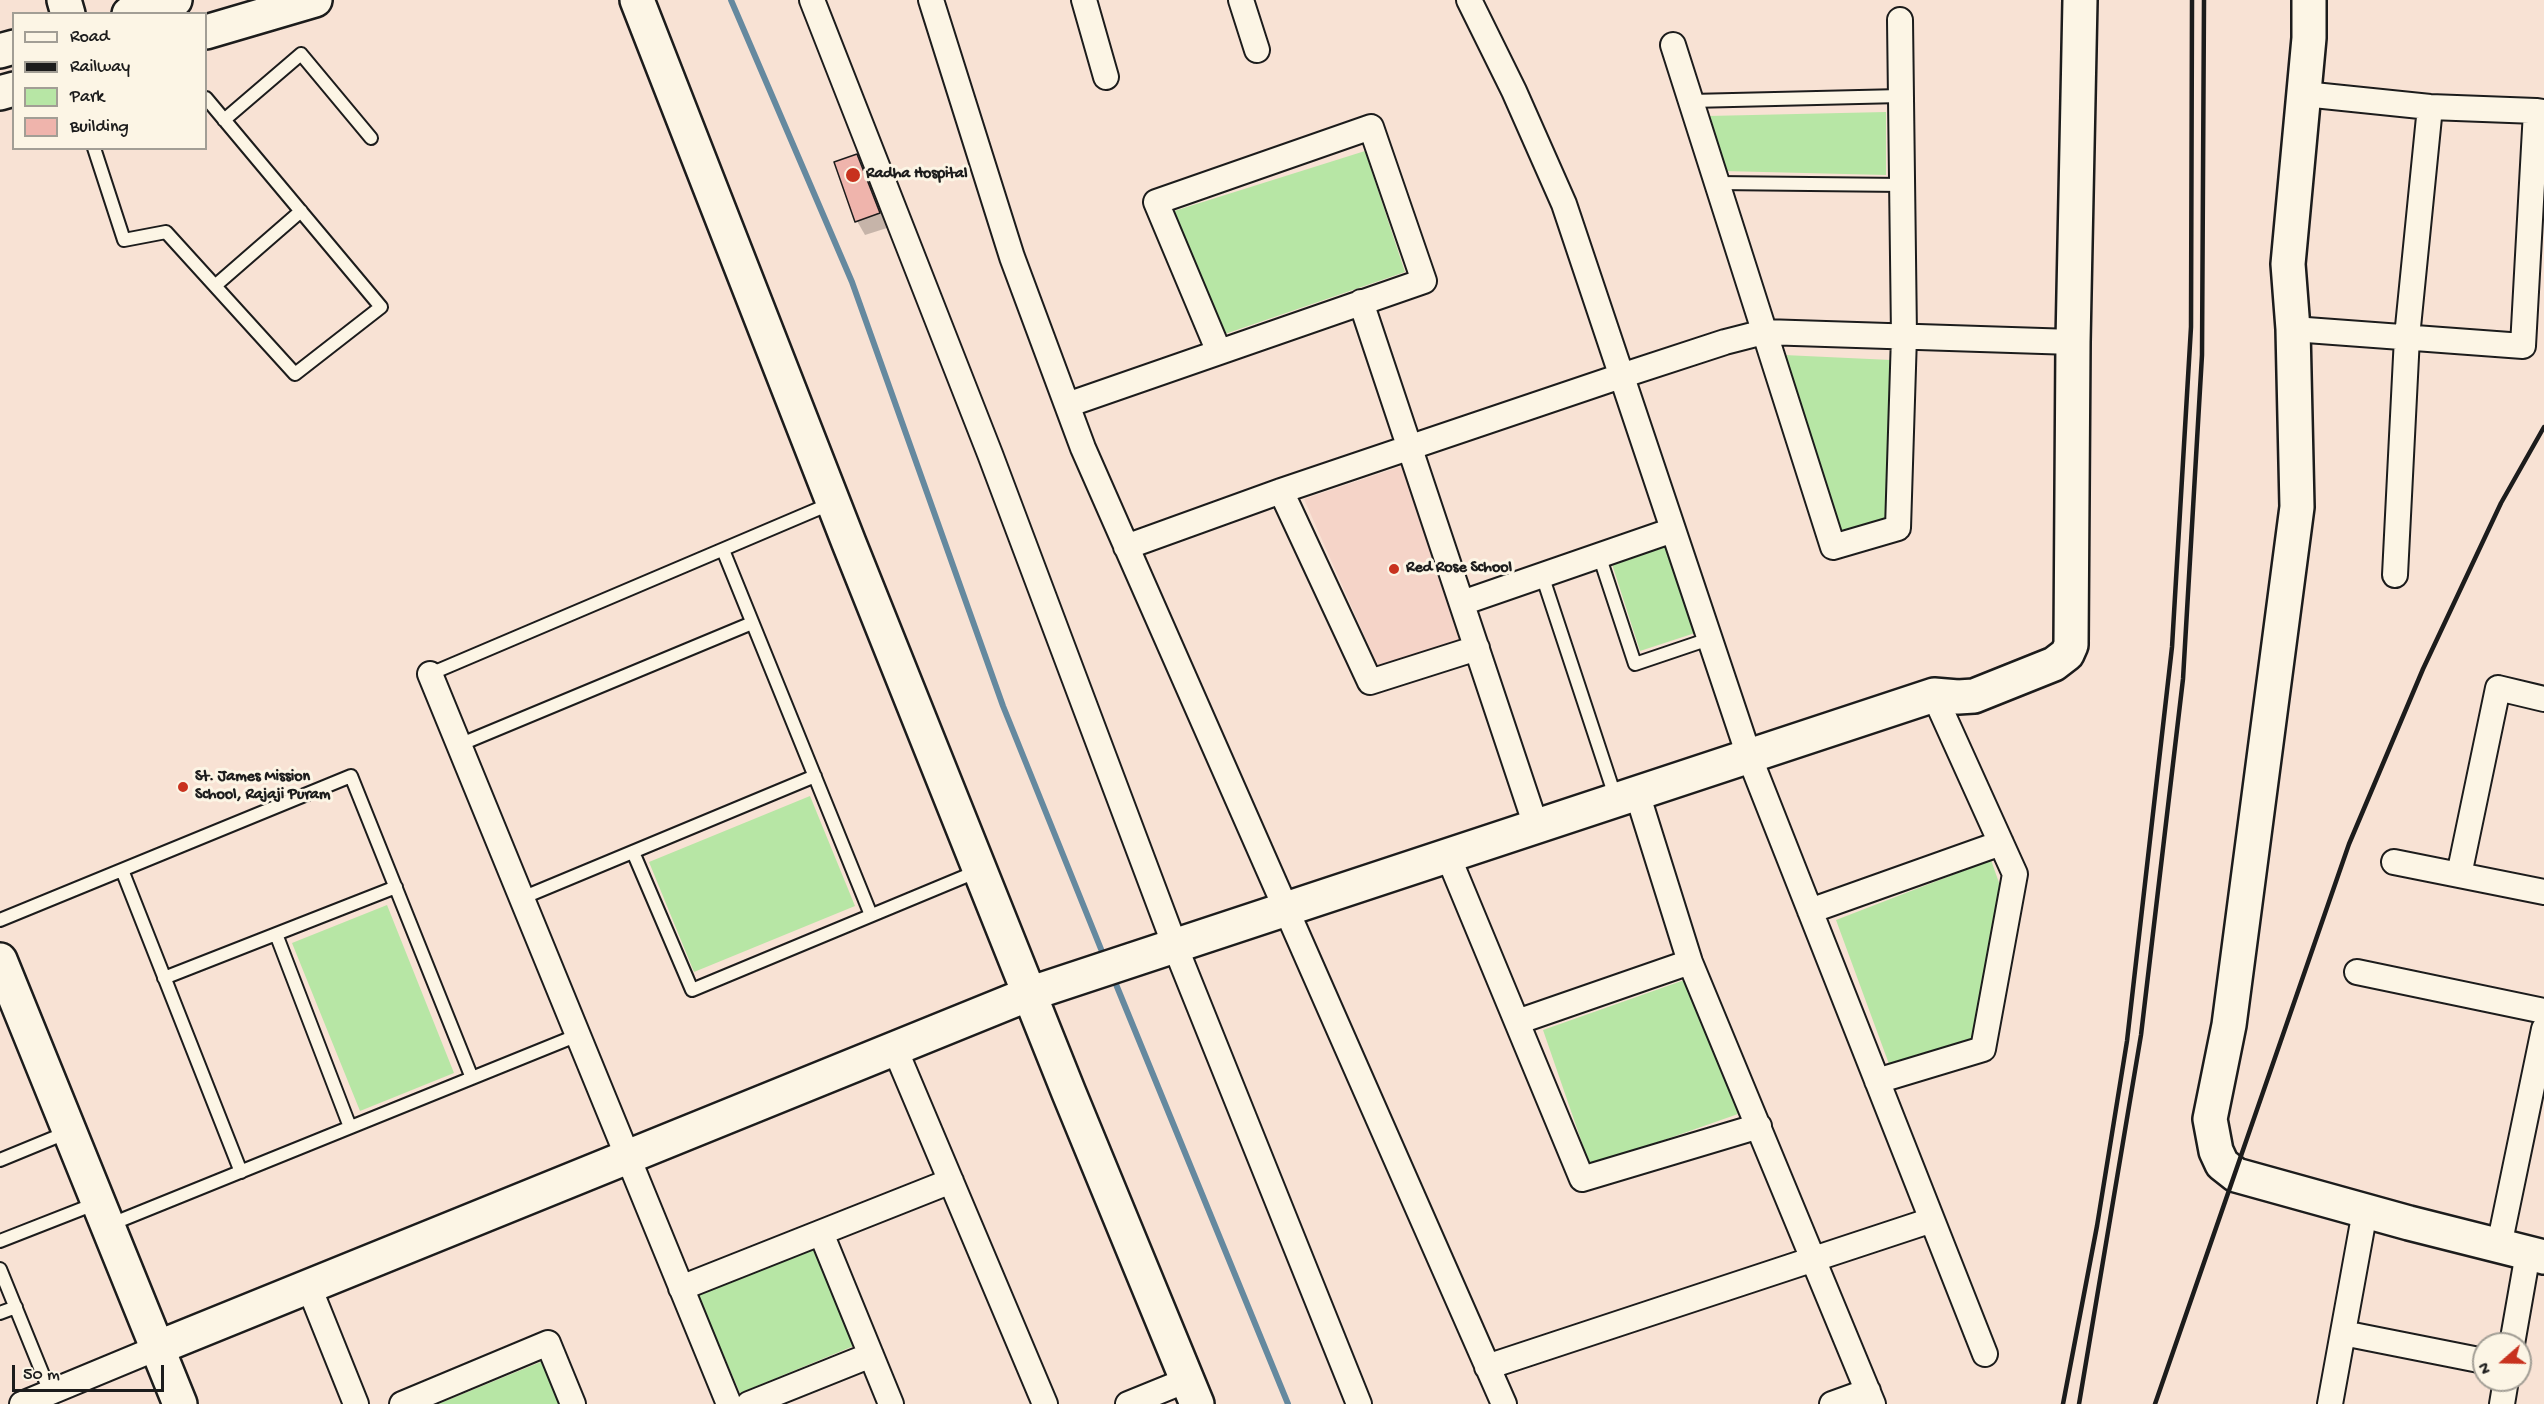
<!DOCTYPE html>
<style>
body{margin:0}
#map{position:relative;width:2544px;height:1404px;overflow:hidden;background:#f8e2d4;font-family:"Gochi Hand",sans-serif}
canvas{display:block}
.legend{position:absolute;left:12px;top:12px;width:195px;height:138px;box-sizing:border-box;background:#fcf5e5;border:2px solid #a29e95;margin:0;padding:8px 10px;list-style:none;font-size:18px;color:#1c1c1c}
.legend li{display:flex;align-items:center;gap:12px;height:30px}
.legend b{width:30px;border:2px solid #a29e95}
.north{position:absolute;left:2472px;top:1332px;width:60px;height:60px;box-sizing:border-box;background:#fcf5e5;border:2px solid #a29e95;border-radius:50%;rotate:250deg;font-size:16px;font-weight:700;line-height:24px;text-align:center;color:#1c1c1c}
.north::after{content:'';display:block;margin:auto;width:21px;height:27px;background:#c8321e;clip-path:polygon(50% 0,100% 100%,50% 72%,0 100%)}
.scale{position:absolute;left:12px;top:1365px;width:152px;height:27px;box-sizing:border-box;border:3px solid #1c1c1c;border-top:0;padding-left:8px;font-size:18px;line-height:21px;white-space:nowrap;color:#1c1c1c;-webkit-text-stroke:4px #fcf5e5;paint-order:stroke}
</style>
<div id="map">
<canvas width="2544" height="1404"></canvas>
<ul class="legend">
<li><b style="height:8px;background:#fcf5e5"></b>Road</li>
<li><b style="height:8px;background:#1c1c1c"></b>Railway</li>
<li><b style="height:16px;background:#b7e6a5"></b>Park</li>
<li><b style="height:16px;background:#efb4ac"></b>Building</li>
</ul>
<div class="north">N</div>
<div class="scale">50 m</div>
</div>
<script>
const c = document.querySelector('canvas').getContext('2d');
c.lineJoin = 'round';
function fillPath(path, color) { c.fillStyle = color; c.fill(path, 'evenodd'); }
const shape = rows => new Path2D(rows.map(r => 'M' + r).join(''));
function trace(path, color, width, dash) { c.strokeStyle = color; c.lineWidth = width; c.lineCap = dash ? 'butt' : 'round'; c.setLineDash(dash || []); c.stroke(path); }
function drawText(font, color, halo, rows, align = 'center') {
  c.font = font + ' "Gochi Hand",sans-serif'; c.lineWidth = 6; c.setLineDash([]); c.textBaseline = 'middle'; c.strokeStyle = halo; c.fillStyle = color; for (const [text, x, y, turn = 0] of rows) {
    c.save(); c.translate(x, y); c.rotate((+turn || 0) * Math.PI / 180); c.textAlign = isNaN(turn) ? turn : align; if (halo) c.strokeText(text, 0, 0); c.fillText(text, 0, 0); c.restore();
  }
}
fillPath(shape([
 [1402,466,1461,642,1380,671,1304,499]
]), '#f5d4c8');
fillPath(shape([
 [1886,112,1886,175,1723,171,1708,116],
 [1365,151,1405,272,1222,335,1171,212],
 [1784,355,1891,360,1892,523,1840,536],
 [1666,543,1695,633,1640,651,1611,561],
 [810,796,855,906,694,972,649,862],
 [1991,860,2003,894,1974,1040,1889,1064,1836,920],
 [387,905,454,1073,360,1111,292,943],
 [1690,978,1738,1114,1590,1166,1543,1030],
 [816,1248,856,1345,740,1393,697,1294],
 [543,1361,560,1404,438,1404]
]), '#b7e6a5');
fillPath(shape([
 [856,156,865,170,887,228,865,235,857,221]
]), '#0003');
trace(shape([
 [731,0,852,282,1003,706,1105,959],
 [1113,977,1288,1404]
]), '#65899f', 6);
const building = shape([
 [857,154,880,213,855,222,834,162,857,154]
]);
fillPath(building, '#efb4ac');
trace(building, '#1c1c1c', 1.5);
const lane = shape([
 [1691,101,1901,96],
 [224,120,301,54,371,138],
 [94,148,124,240,166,232,295,374,381,307,206,98],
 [1717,183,1903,185],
 [216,285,301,211],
 [723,550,871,915],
 [1599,555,1635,664,1709,639],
 [1542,575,1616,799],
 [430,674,832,503],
 [459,745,752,623],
 [633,852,692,990,978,871],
 [122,870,241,1172],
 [522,898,815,776],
 [0,920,351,776,472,1078],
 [276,934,350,1127],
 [164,978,396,887],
 [0,1160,68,1132],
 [109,1225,578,1035],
 [0,1241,97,1203],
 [0,1269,50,1392],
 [0,1313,16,1307]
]);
const street = shape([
 [812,0,990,454,1175,946,1359,1404],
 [931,0,1012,257,1083,448,1504,1404],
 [1084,0,1106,77],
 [1241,0,1257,50],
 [1469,0,1514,91,1564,204,1749,756,1985,1354],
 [1673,45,1833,547,1898,528,1904,336,1900,20],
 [2304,94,2430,107,2536,111],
 [1361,302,1536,826],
 [2293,329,2523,346,2536,111,2544,112],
 [1067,405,1424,281,1371,127,1156,202,1219,352],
 [1281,491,1370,682,1477,648],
 [1126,547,1281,491,1621,376,1725,342,1764,332,2073,342],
 [2395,575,2407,337,2430,107],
 [1462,603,1673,530],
 [430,674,729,1404],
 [1637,793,1690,962,1873,1404],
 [1448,856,1582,1179,1759,1126],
 [2394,862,2544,892],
 [2459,875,2498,688,2544,699],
 [1810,911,2001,843],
 [2357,972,2544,1011],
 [1517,1022,1690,962],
 [895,1049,1045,1404],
 [1877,1081,1983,1049,2015,874,1934,695],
 [821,1233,891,1404],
 [2499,1246,2544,1029],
 [309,1287,356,1404],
 [681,1288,951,1181],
 [2343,1333,2484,1361],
 [2512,1344,2528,1253],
 [1487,1367,1932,1220],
 [22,1404,157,1348],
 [402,1404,548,1343,573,1404],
 [749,1404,871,1355],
 [1128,1404,1187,1380],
 [1832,1404,1868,1391],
 [2330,1404,2365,1211],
 [2502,1404,2506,1380]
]);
const secondary = shape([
 [64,0,68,14],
 [637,0,849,543,1069,1093,1197,1404],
 [2309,0,2309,38,2288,264,2293,329,2297,507,2229,1025,2210,1119,2216,1151,2222,1164,2236,1175,2409,1223,2544,1257],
 [129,14,175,0],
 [206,32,315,0],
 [0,51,14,47],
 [0,93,14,89],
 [0,960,180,1404],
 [157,1348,1029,994,1934,695,1958,697,1974,696,2054,664,2067,654,2071,645,2073,342,2080,0]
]);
trace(lane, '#1c1c1c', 16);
trace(street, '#1c1c1c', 28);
trace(secondary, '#1c1c1c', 38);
trace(lane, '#fcf5e5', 12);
trace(street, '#fcf5e5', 24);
trace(secondary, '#fcf5e5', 33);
trace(shape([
 [2063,1404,2097,1226,2127,1041,2172,647,2191,327,2192,0],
 [2079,1404,2141,1035,2183,679,2202,355,2204,0],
 [2155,1404,2349,844,2423,669,2501,503,2544,427]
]), '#1c1c1c', 4.5);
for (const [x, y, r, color] of [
 [853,175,8,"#c8321e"],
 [1394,569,6,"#c8321e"],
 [183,787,6,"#c8321e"]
]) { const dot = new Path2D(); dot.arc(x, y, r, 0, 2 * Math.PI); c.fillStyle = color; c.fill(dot); trace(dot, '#fcf5e5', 2); }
drawText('bold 16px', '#1c1c1c', '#fcf5e5', [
 ["Radha Hospital",866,175],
 ["Red Rose School",1406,569],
 ["St. James Mission",195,778],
 ["School, Rajaji Puram",195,796]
], 'left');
</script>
